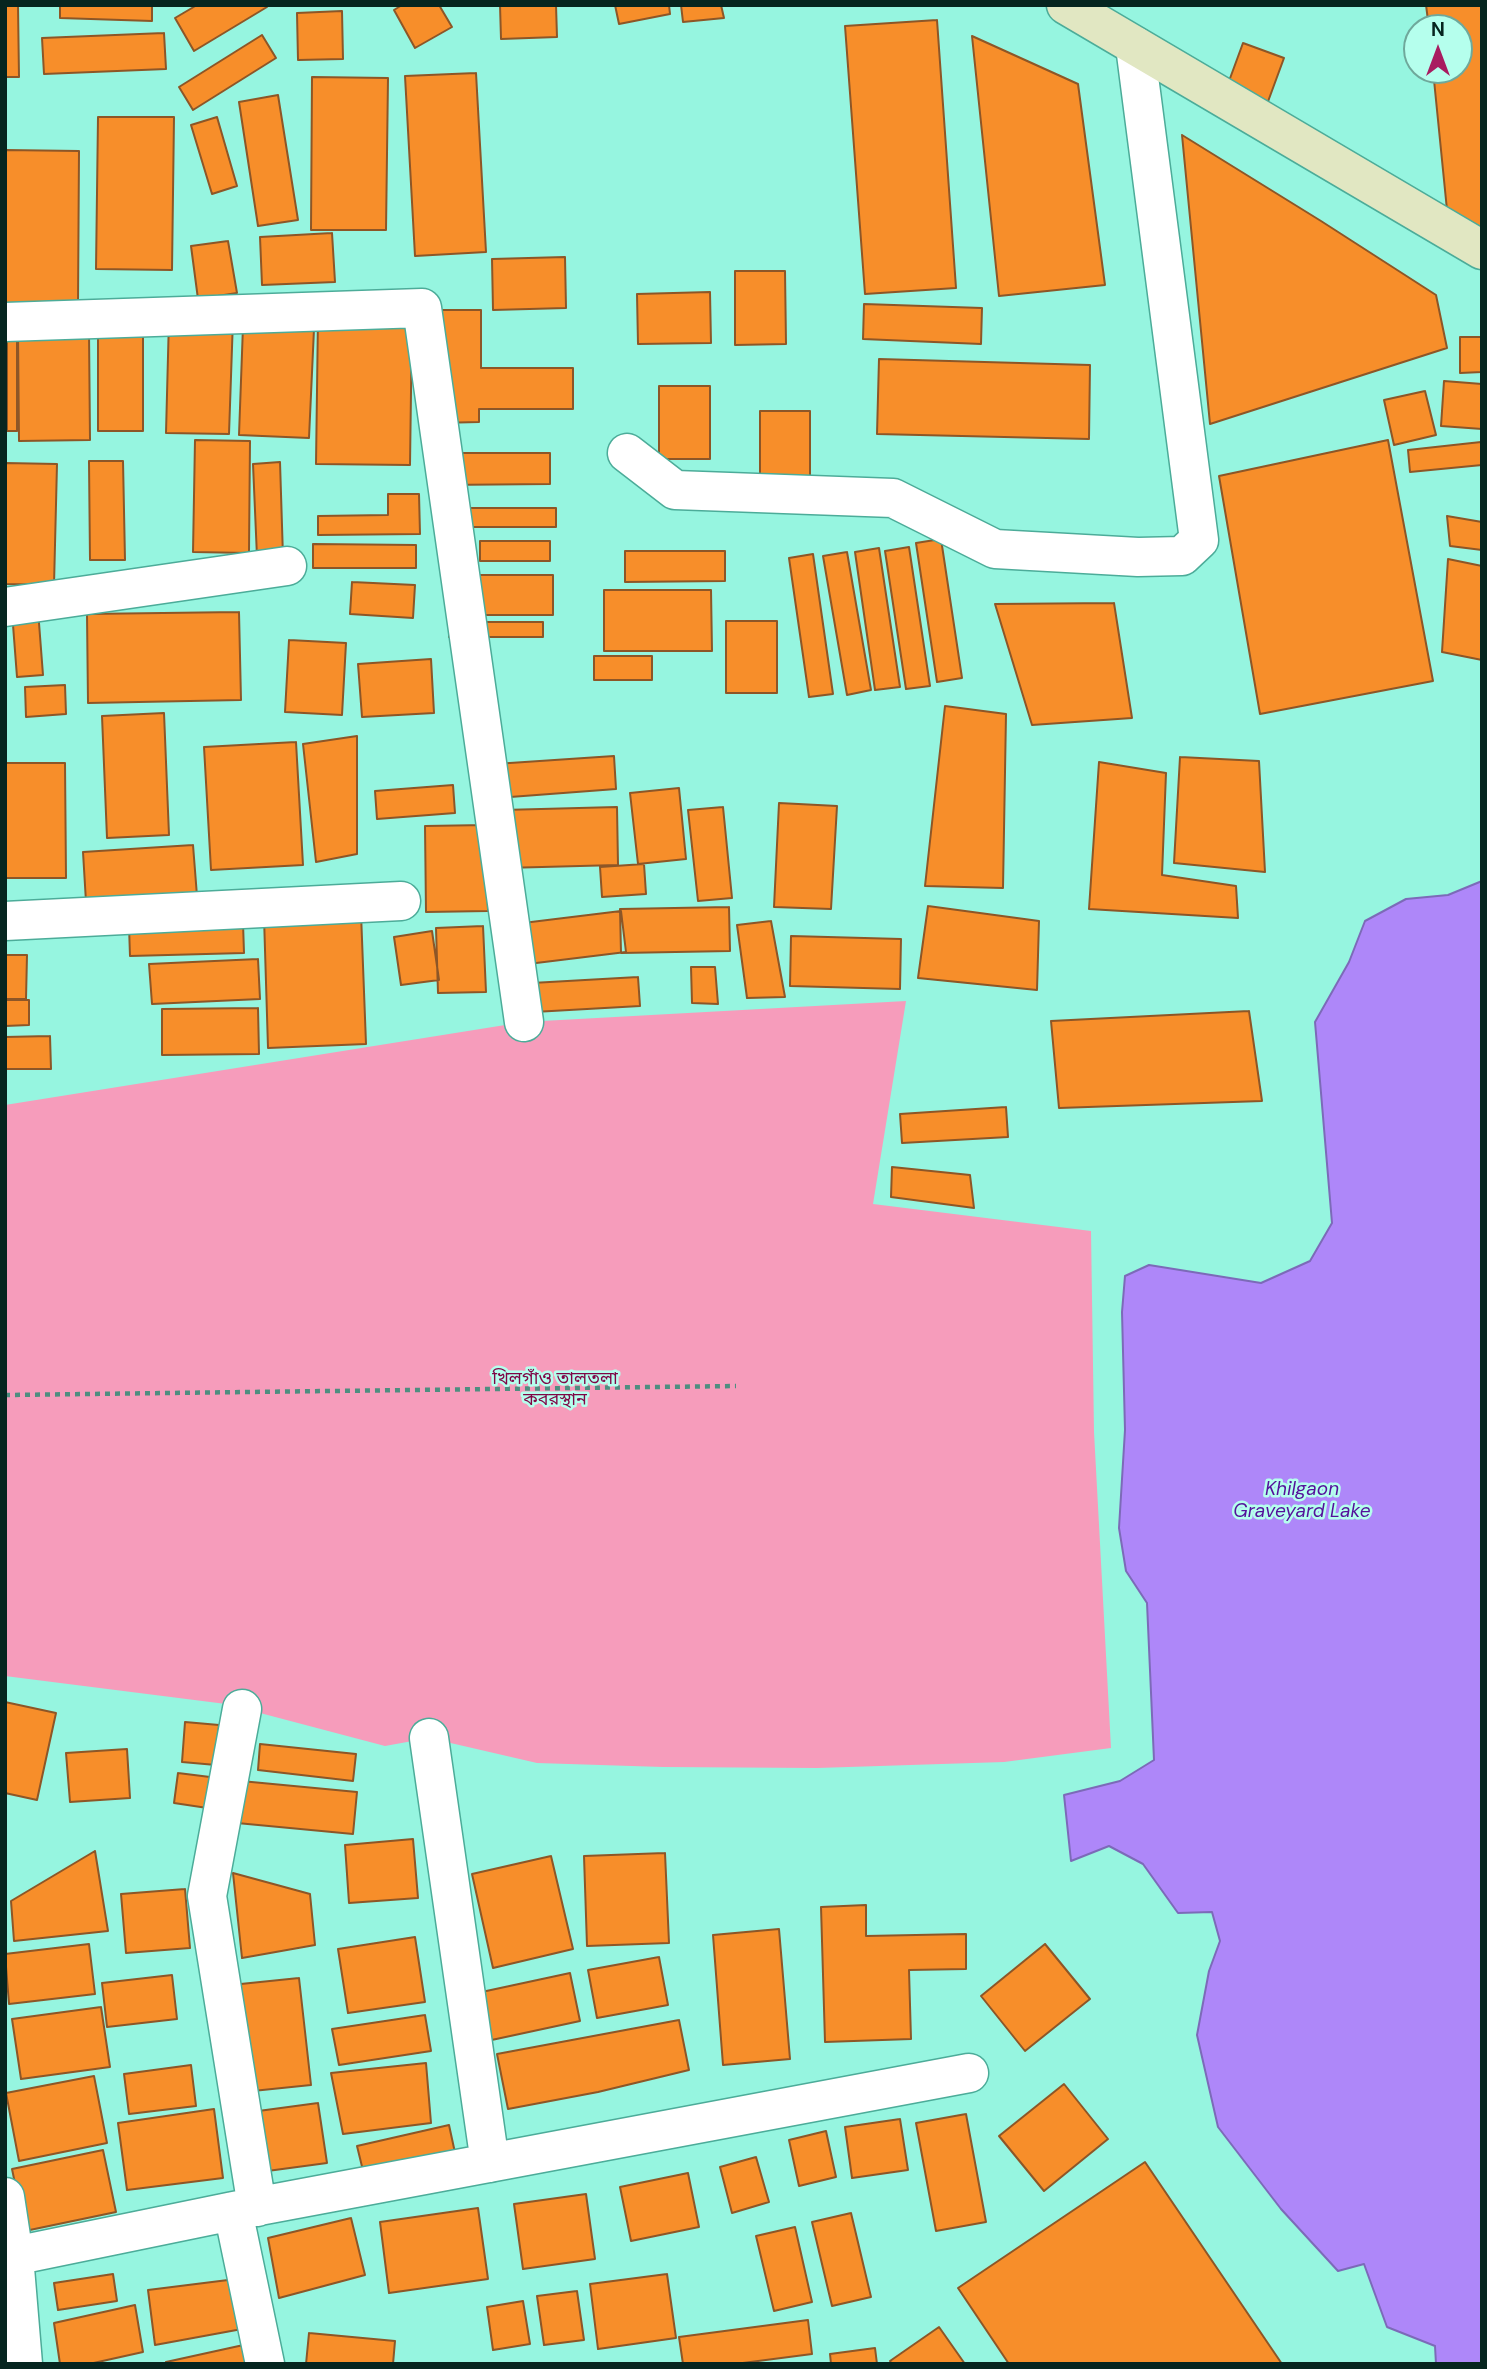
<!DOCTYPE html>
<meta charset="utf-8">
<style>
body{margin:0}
#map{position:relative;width:1487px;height:2369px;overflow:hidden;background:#96f5e0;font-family:"DM Sans",sans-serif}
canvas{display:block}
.frame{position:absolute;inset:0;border:7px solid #06251f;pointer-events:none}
.north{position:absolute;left:1403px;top:14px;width:70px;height:70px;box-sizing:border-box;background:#b5ffed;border:2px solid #6fa89b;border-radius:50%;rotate:0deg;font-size:19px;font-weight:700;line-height:28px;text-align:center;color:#06251f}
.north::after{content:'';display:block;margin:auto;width:24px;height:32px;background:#a81c60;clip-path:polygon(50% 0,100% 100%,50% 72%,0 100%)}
</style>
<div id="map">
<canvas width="1487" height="2369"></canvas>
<div class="frame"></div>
<div class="north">N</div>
</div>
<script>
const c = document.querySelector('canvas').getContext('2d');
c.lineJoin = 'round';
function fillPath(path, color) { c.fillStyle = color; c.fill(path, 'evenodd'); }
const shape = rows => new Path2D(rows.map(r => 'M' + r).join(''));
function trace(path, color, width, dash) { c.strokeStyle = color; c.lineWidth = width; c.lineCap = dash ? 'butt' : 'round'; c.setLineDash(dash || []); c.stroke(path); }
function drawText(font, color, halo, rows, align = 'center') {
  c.font = font + ' "DM Sans","Noto Sans Bengali",sans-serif'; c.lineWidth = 5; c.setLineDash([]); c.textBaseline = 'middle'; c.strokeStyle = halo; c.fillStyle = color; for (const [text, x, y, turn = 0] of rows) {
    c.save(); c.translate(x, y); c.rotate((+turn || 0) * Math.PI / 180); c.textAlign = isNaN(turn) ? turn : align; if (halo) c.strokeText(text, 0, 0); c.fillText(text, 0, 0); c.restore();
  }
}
fillPath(shape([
 [906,1001,873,1204,1091,1231,1094,1432,1111,1748,1004,1762,817,1768,663,1767,537,1763,429,1738,385,1746,226,1704,5,1676,5,1105,524,1022]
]), '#f69cbb');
const water = shape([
 [1482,881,1482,2364,1436,2364,1435,2346,1387,2327,1364,2264,1338,2271,1281,2209,1218,2127,1197,2035,1209,1971,1220,1941,1212,1912,1178,1913,1143,1864,1109,1846,1071,1861,1064,1795,1120,1781,1154,1760,1147,1603,1126,1571,1119,1528,1125,1430,1122,1312,1125,1276,1149,1265,1261,1283,1310,1261,1332,1223,1315,1022,1349,962,1365,921,1406,899,1448,895,1482,881]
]);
fillPath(water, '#ae87f9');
trace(water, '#7c6ab8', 2);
const building = shape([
 [5,5,18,5,19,77,5,77,5,5],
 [60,5,152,5,152,21,60,18,60,5],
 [197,5,266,5,267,7,194,51,175,18,197,5],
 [402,5,439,5,452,27,415,48,394,10,402,5],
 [500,5,556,5,557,37,501,39,500,5],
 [615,5,669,5,670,14,619,24,615,5],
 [681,5,721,5,724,18,683,22,681,5],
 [1426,5,1482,5,1482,239,1448,220,1433,70,1459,70,1459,28,1429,28,1426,5],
 [342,11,343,59,298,60,297,13,342,11],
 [937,20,956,288,865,294,845,26,937,20],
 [164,33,166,69,44,74,42,38,164,33],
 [262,35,276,58,193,110,179,87,262,35],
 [972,36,1078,84,1105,285,999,296,972,36],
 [1243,43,1284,58,1266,107,1225,92,1243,43],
 [476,73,486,252,415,256,405,76,476,73],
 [312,77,388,78,386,230,311,230,312,77],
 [278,95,298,220,258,226,239,102,278,95],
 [98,117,174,117,172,270,96,269,98,117],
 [217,117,237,186,212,194,191,125,217,117],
 [1182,135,1321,221,1436,295,1447,348,1210,424,1182,135],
 [5,150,79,151,78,304,5,303,5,150],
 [332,233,335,282,262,285,260,237,332,233],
 [228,241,237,293,198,299,191,246,228,241],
 [565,257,566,308,493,310,492,259,565,257],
 [735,271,785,271,786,344,735,345,735,271],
 [710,292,711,343,638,344,637,294,710,292],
 [864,304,982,308,981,344,863,339,864,304],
 [439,310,481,310,481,368,573,368,573,409,479,409,479,422,438,423,439,310],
 [318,317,412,318,410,465,316,464,318,317],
 [169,318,233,319,229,434,166,433,169,318],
 [243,326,314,329,309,438,239,435,243,326],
 [89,331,90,440,19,441,18,332,89,331],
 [98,333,143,333,143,431,98,431,98,333],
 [1460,337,1482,337,1482,372,1460,373,1460,337],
 [7,340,17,340,17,431,7,431,7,340],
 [879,359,1090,365,1089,439,877,434,879,359],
 [1444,381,1482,384,1482,429,1441,426,1444,381],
 [659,386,710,386,710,459,659,459,659,386],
 [1425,391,1436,435,1394,445,1384,400,1425,391],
 [760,411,810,411,810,484,760,485,760,411],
 [195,440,250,441,249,553,193,552,195,440],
 [1388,440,1433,681,1260,714,1219,476,1388,440],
 [1481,442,1482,465,1410,472,1408,450,1481,442],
 [440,453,550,453,550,484,440,485,440,453],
 [89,461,123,461,125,560,90,560,89,461],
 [280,462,283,557,257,557,253,464,280,462],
 [5,463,57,464,54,585,5,584,5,463],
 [388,494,419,494,420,534,318,535,318,516,388,515,388,494],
 [449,508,556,508,556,527,449,527,449,508],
 [1447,516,1482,522,1482,550,1450,546,1447,516],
 [941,539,962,678,937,682,916,543,941,539],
 [480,541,550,541,550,561,480,561,480,541],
 [313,544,416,545,416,568,313,568,313,544],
 [909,547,930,686,906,689,885,551,909,547],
 [879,548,900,687,875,690,855,552,879,548],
 [625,551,725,551,725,581,625,582,625,551],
 [847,552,871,690,847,695,823,556,847,552],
 [813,554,833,694,809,697,789,558,813,554],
 [1448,559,1482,566,1482,660,1442,652,1448,559],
 [471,575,553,575,553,615,471,615,471,575],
 [352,582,415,585,413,618,350,614,352,582],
 [604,590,711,590,712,651,604,651,604,590],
 [1114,603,1132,718,1032,725,995,604,1114,603],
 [38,610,43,675,17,677,12,612,38,610],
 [239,612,241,700,88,703,87,614,239,612],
 [726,621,777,621,777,693,726,693,726,621],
 [449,622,543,622,543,637,449,637,449,622],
 [289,640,346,643,342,715,285,712,289,640],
 [594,656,652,656,652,680,594,680,594,656],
 [431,659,434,713,362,717,358,664,431,659],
 [65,685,66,714,26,717,25,687,65,685],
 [945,706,1006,714,1003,888,925,886,945,706],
 [164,713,169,835,107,838,102,716,164,713],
 [357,736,357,854,316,862,303,744,357,736],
 [296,742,303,865,211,870,204,747,296,742],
 [614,756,616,789,497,798,495,764,614,756],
 [1180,757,1259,761,1265,872,1174,863,1180,757],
 [1099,762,1166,773,1162,875,1236,886,1238,918,1089,909,1099,762],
 [5,763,65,763,66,878,5,878,5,763],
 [453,785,455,813,377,819,375,791,453,785],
 [679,788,686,859,638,864,630,793,679,788],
 [779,803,837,806,831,909,774,907,779,803],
 [617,807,618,865,504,868,503,810,617,807],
 [723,807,732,898,698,901,688,810,723,807],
 [486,825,488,911,426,912,425,826,486,825],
 [193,845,197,896,86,902,83,852,193,845],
 [644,864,646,894,602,897,600,867,644,864],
 [928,906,1039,921,1037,990,918,978,928,906],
 [729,907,730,951,621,953,620,909,729,907],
 [621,911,626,952,528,964,523,923,621,911],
 [361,913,366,1044,268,1048,264,917,361,913],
 [771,921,785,997,747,998,737,925,771,921],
 [243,923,244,953,130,956,129,926,243,923],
 [483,926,486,992,438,993,436,928,483,926],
 [432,931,439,980,401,985,394,937,432,931],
 [791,936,901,939,900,989,790,986,791,936],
 [5,955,27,955,26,999,5,999,5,955],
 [258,959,260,999,152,1004,149,964,258,959],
 [691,967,715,967,718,1004,692,1003,691,967],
 [638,977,640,1006,534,1012,532,983,638,977],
 [5,1000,29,1000,29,1025,5,1026,5,1000],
 [258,1008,259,1054,162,1055,162,1009,258,1008],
 [1249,1011,1262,1101,1059,1108,1051,1021,1249,1011],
 [50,1036,51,1069,5,1069,5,1037,50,1036],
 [1006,1107,1008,1137,902,1143,900,1114,1006,1107],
 [892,1167,970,1175,974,1208,891,1197,892,1167],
 [5,1702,56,1713,37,1800,5,1793,5,1702],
 [185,1722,219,1725,216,1765,182,1762,185,1722],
 [260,1744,356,1754,353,1781,258,1770,260,1744],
 [127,1749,130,1798,70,1802,66,1753,127,1749],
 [178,1773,218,1778,214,1809,174,1803,178,1773],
 [241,1781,357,1792,353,1834,237,1823,241,1781],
 [413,1839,418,1898,349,1903,345,1845,413,1839],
 [95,1851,108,1931,14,1941,11,1901,95,1851],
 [665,1853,669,1943,587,1946,584,1856,665,1853],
 [551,1856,573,1949,493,1968,472,1874,551,1856],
 [233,1873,310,1894,315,1945,242,1958,233,1873],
 [185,1889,190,1948,126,1953,121,1894,185,1889],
 [866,1905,866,1936,966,1934,966,1969,909,1970,911,2039,825,2042,821,1907,866,1905],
 [779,1929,790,2059,723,2065,713,1935,779,1929],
 [415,1937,425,2002,348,2013,338,1949,415,1937],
 [89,1944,95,1994,9,2004,5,1954,89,1944],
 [1045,1944,1090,1999,1025,2051,981,1996,1045,1944],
 [659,1957,668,2005,597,2018,588,1970,659,1957],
 [570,1973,580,2021,487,2041,477,1993,570,1973],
 [172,1975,177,2019,107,2027,102,1983,172,1975],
 [299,1978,311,2085,243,2092,231,1985,299,1978],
 [101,2007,110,2067,21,2079,12,2019,101,2007],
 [425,2015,431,2051,339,2065,332,2029,425,2015],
 [679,2020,689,2070,598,2092,508,2109,497,2054,679,2020],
 [426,2063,431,2123,343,2134,331,2073,426,2063],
 [191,2065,196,2106,129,2114,124,2074,191,2065],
 [94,2076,107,2143,19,2161,6,2093,94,2076],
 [1064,2084,1108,2139,1044,2191,999,2136,1064,2084],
 [318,2103,327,2163,260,2172,251,2112,318,2103],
 [214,2109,223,2178,127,2190,118,2123,214,2109],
 [966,2114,986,2222,936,2231,916,2123,966,2114],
 [900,2119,908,2170,852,2178,845,2127,900,2119],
 [449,2125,457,2162,366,2183,357,2146,449,2125],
 [826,2131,836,2177,799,2186,789,2140,826,2131],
 [103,2150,116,2212,25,2231,12,2169,103,2150],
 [756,2157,769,2202,732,2213,720,2167,756,2157],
 [1145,2162,1282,2364,1009,2364,958,2288,1145,2162],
 [688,2173,699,2227,631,2241,620,2187,688,2173],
 [586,2194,595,2259,523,2269,514,2204,586,2194],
 [478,2208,488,2279,389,2293,380,2222,478,2208],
 [851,2213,871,2297,832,2306,812,2222,851,2213],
 [351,2218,365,2275,279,2298,268,2238,351,2218],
 [795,2227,812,2302,774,2311,756,2236,795,2227],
 [113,2274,117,2301,58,2310,54,2283,113,2274],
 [667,2274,676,2338,598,2349,590,2284,667,2274],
 [228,2280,242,2329,155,2345,148,2290,228,2280],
 [577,2291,584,2340,544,2345,537,2296,577,2291],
 [523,2301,530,2344,493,2350,487,2307,523,2301],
 [135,2305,143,2352,89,2364,60,2364,54,2323,135,2305],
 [808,2320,812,2354,735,2364,683,2364,679,2337,808,2320],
 [939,2327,965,2364,892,2364,890,2361,939,2327],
 [309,2333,395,2341,393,2364,306,2364,309,2333],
 [248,2344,251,2364,167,2364,166,2362,248,2344],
 [875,2348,877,2364,831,2364,830,2354,875,2348]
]);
fillPath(building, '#f78e2a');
trace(building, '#8d5627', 2);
const street = shape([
 [5,322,422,308,524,1022],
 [627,453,675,490,893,498,995,549,1138,557,1182,556,1199,540,1135,46],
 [5,607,287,566],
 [5,921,401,901],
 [242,1709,207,1896,257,2207],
 [429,1738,490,2163],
 [5,2197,14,2256,23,2364],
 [233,2211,265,2364],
 [14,2256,233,2211,969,2073]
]);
const secondary = shape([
 [1066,5,1482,250]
]);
trace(street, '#4cac99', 41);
trace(secondary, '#4cac99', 41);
trace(shape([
 [5,1395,736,1386]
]), '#4e8e80', 4.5, [5, 5]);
trace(street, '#fff', 38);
trace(secondary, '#e1e7c2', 38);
drawText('18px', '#7f0545', '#b5ffed', [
 ["খিলগাঁও তালতলা",555,1379],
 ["কবরস্থান",555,1400]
]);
drawText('italic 19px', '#54109a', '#b5ffed', [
 ["Khilgaon",1302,1490],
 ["Graveyard Lake",1302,1512]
]);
</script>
